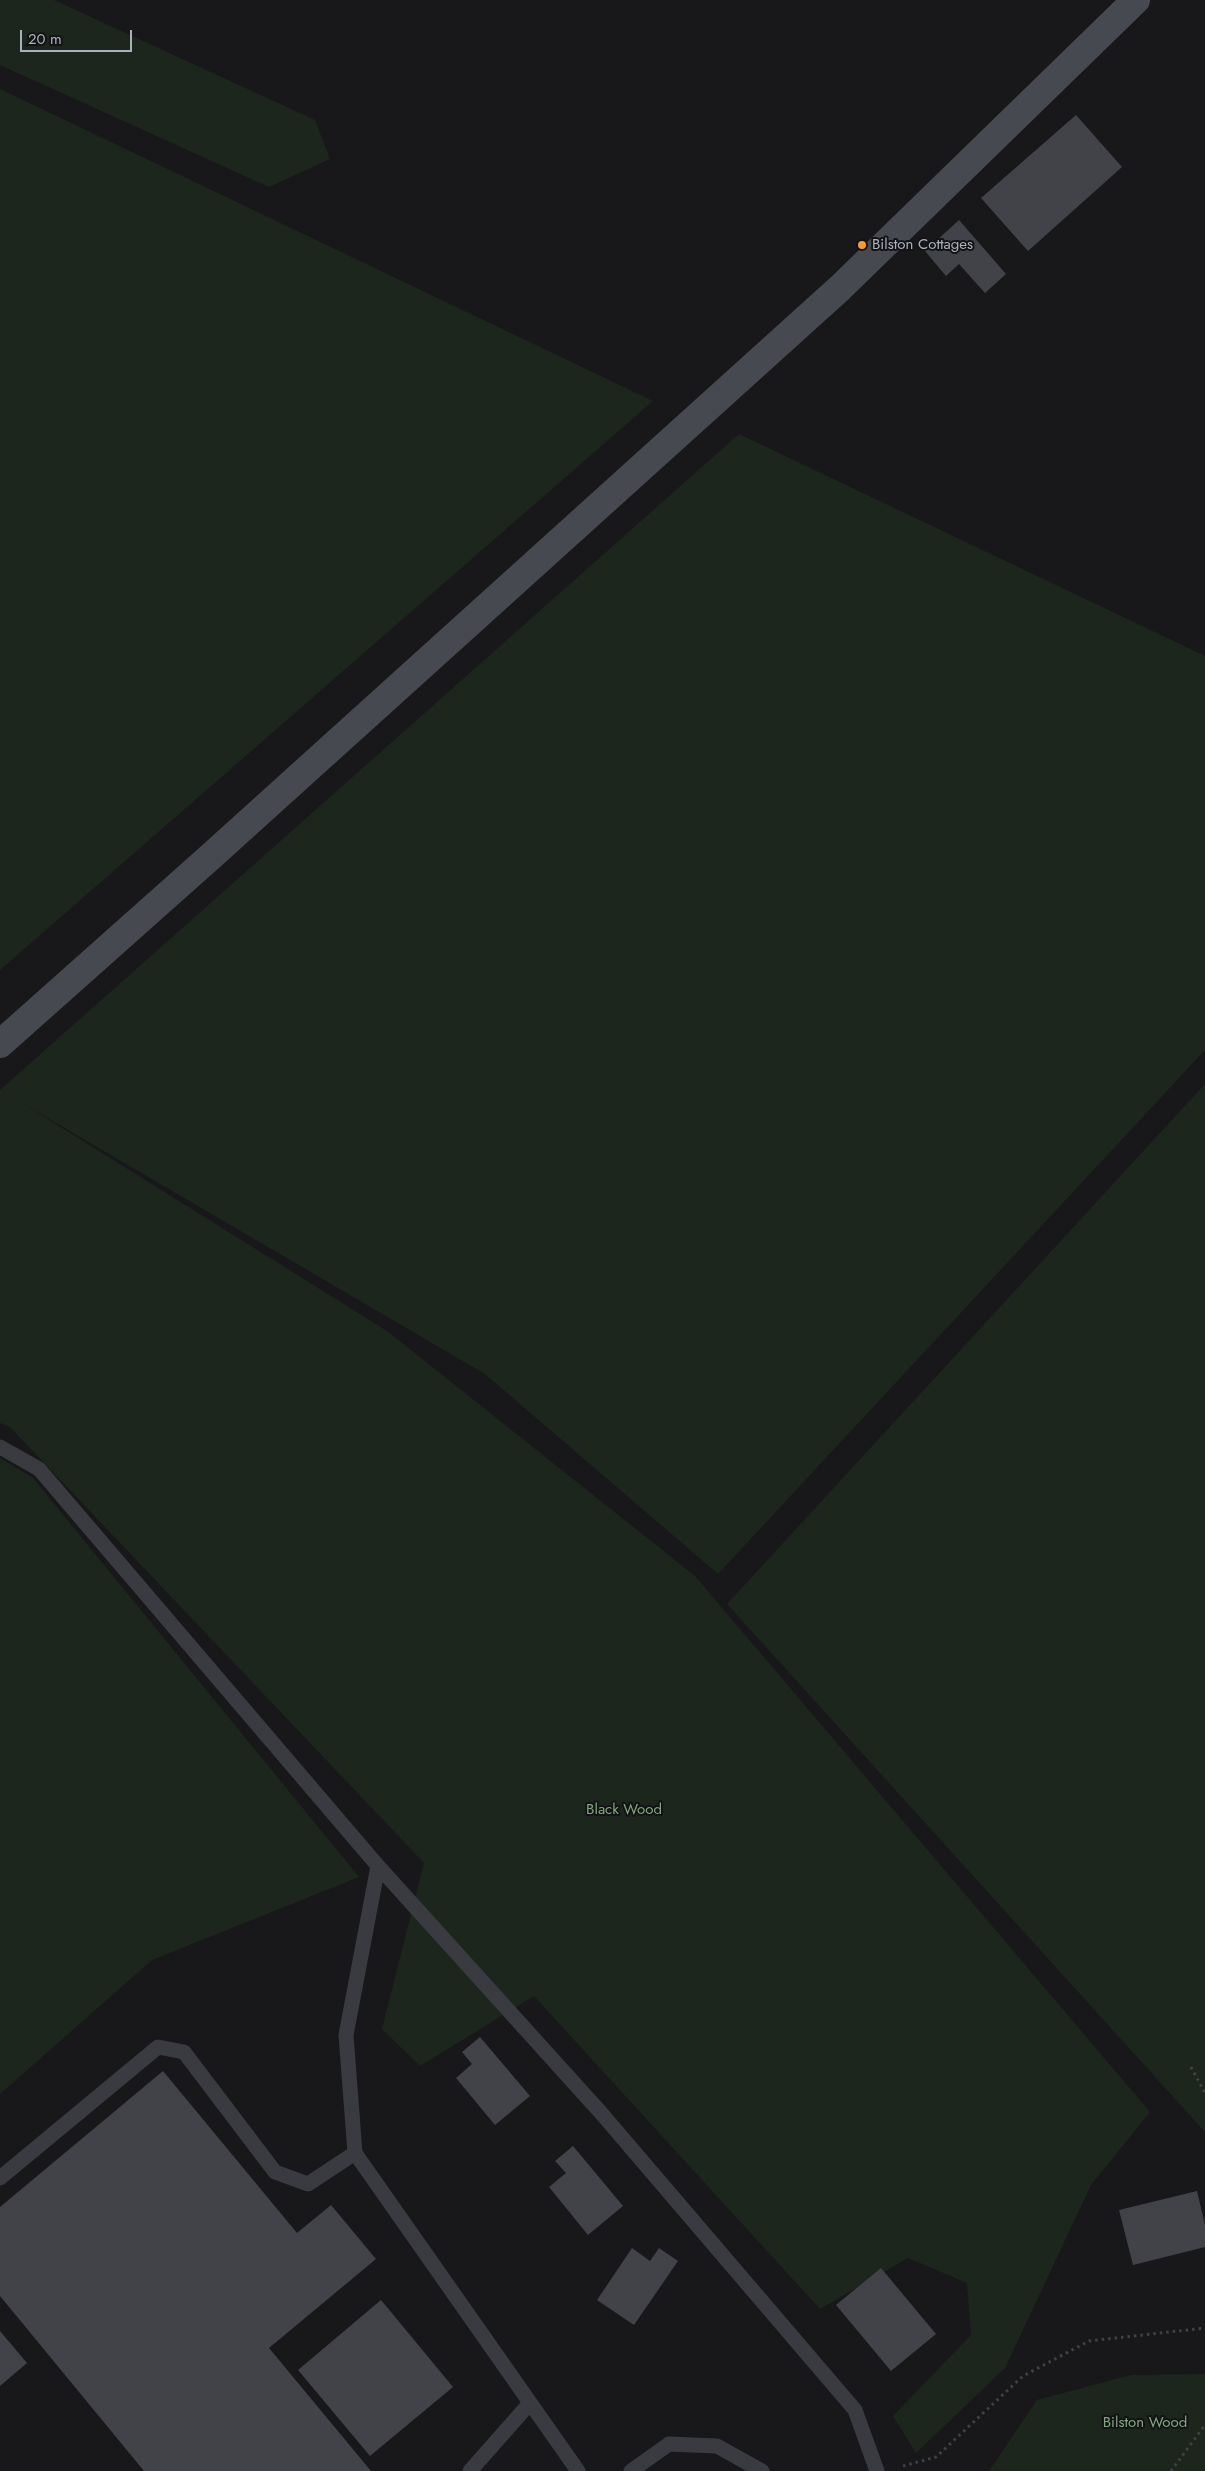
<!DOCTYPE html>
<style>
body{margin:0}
#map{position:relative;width:1205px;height:2471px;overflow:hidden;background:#18181b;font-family:Jost,sans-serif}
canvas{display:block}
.scale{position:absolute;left:20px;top:30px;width:112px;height:22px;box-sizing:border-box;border:2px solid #a9b1bc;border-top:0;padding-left:6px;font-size:15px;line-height:18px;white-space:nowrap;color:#a9b1bc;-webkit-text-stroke:4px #131316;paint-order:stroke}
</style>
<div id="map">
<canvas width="1205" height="2471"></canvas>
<div class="scale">20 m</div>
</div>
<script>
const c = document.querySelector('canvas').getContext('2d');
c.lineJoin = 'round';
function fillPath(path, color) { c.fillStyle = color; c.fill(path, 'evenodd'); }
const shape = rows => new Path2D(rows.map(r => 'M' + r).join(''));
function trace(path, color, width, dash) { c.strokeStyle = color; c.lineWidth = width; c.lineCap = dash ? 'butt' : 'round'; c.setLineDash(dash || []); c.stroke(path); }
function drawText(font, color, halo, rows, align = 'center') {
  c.font = font + ' Jost,sans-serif'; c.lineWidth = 4; c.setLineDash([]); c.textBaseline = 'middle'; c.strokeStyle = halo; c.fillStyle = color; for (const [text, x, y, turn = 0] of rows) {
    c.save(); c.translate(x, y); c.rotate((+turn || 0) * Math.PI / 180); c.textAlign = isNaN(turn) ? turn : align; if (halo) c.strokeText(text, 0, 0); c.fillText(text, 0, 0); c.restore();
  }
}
fillPath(shape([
 [0,0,54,0,315,120,330,159,269,187,0,65],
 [0,89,653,401,0,970],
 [739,434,1205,656,1205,1050,718,1574,485,1374,22,1103,387,1331,695,1576,1150,2112,1091,2185,1005,2368,916,2453,893,2416,971,2335,967,2283,908,2258,820,2309,534,1996,420,2066,382,2029,424,1863,10,1427,0,1423,0,1090],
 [1205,1084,1205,2132,727,1604],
 [0,1458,33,1478,359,1877,152,1960,0,2094],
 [1205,2374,1205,2471,989,2471,1037,2400,1131,2375]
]), '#1d261d');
fillPath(shape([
 [1076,115,1122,167,1028,251,981,198],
 [959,220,1006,274,985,293,959,264,946,276,925,251],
 [480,2037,530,2096,495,2125,456,2078,472,2064,462,2052],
 [163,2071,297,2233,331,2205,376,2259,269,2348,371,2471,144,2471,0,2296,0,2207],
 [573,2146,623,2206,588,2235,549,2187,566,2173,555,2161],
 [1197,2191,1205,2225,1205,2247,1133,2265,1119,2210],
 [632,2248,650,2261,659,2248,678,2261,634,2325,597,2300],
 [881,2268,936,2334,891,2371,836,2305],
 [381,2300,453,2387,370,2456,298,2370],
 [0,2331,27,2363,0,2386]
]), '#424348');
trace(shape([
 [1191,2067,1205,2093],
 [903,2466,936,2457,1023,2376,1089,2341,1205,2328],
 [1171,2471,1205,2425]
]), '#3e4247', 3, [2.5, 4]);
trace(shape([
 [0,1447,39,1469,378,1866,602,2114,855,2410,877,2471],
 [378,1866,346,2035,355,2153,578,2471],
 [0,2178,158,2047,184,2052,275,2172,308,2184,355,2153],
 [470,2471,530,2403],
 [631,2471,669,2444,717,2446,762,2471]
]), '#393b40', 15);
trace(shape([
 [0,1044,209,858,840,288,1136,0]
]), '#464a50', 28);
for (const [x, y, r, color] of [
 [862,245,5,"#ff9a2c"]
]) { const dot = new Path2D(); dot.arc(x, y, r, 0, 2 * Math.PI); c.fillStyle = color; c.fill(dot); trace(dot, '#131316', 2); }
drawText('15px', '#a9b1bc', '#131316', [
 ["Bilston Cottages",872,245]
], 'left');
drawText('15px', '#82a87e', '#131316', [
 ["Black Wood",624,1810],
 ["Bilston Wood",1145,2423]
]);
</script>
